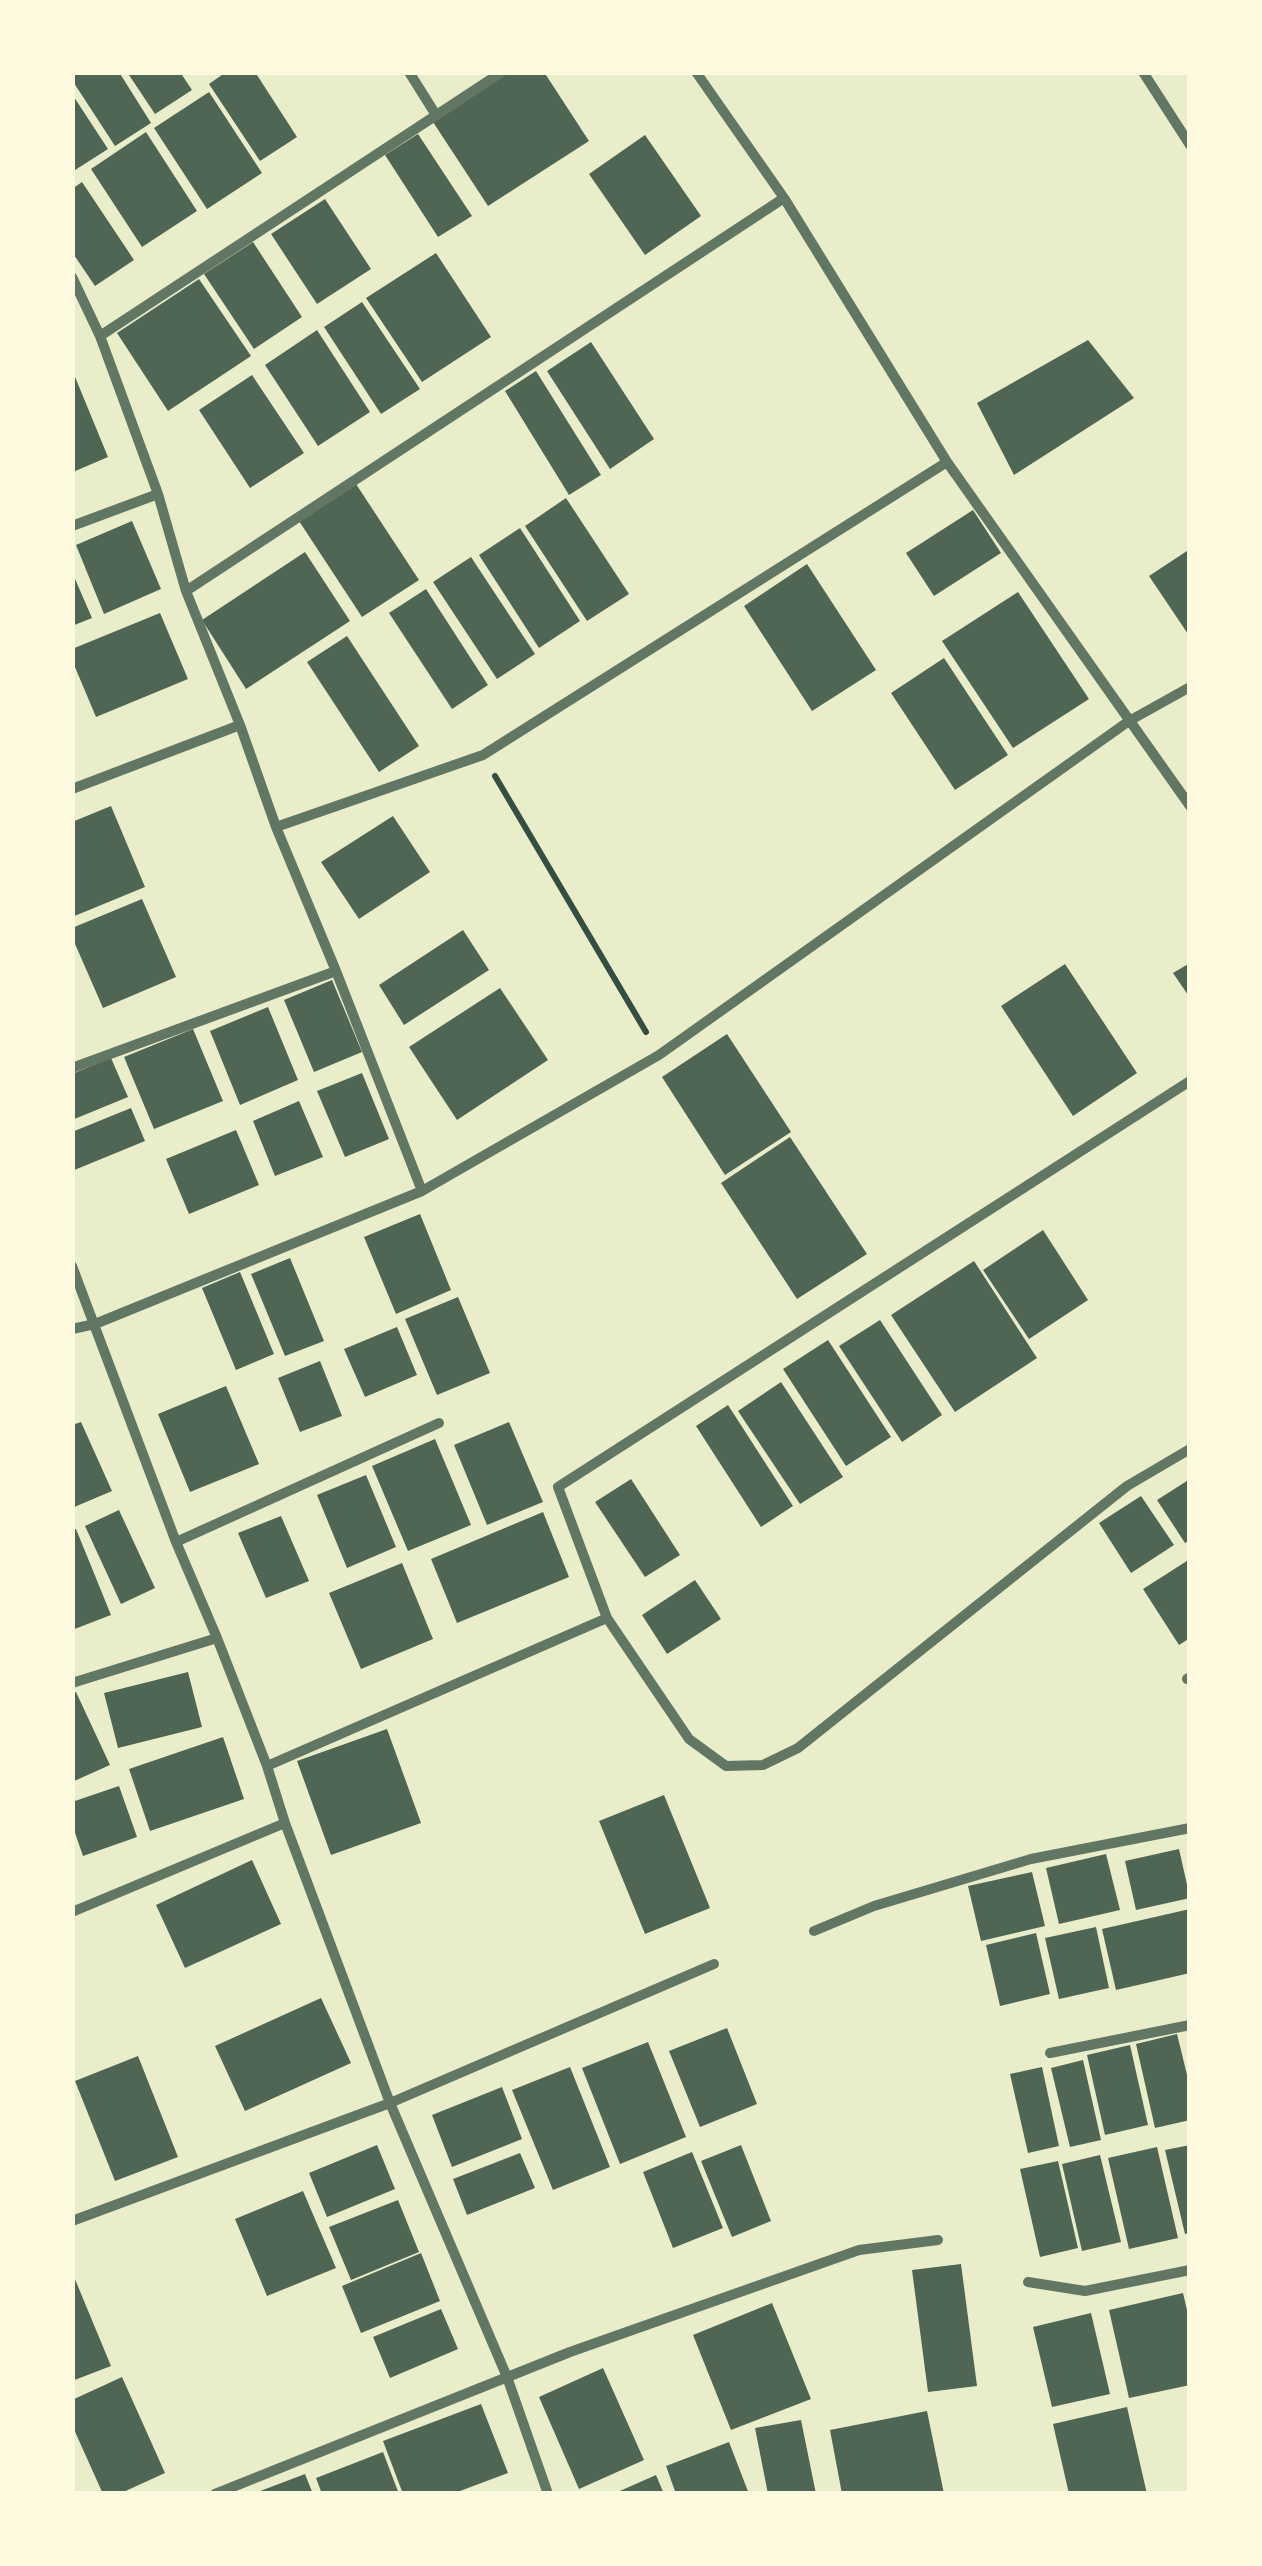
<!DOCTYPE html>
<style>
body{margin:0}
#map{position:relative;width:1262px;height:2566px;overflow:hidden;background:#e9edc9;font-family:"Roboto Condensed",sans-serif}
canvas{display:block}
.frame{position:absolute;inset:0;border:75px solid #fefae0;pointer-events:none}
</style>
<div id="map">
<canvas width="1262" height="2566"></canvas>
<div class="frame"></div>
</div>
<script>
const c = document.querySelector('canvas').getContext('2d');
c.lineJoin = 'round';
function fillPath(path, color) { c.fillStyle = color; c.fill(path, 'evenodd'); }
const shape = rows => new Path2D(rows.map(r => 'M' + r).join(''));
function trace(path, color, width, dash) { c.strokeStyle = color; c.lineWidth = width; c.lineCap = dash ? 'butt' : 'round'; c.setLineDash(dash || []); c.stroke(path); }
fillPath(shape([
 [72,72,119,72,151,123,115,146,72,80],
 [127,72,180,72,192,90,155,114],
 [226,72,255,72,297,137,260,161,209,84],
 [508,72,544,72,589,141,488,206,433,122],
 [209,92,262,173,207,209,154,128],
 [72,94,108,149,72,172],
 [146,132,197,211,142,247,91,169],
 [418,134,472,216,438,237,385,155],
 [645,135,701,216,645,255,589,174],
 [82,182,134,260,95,286,72,252,72,189],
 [325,199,371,269,317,304,271,234],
 [253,242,302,317,254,349,204,274],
 [436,253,491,337,422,382,366,298],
 [199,279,251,356,168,411,117,333],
 [362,302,420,389,381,414,324,327],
 [317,330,370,412,318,446,265,365],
 [1088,340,1134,398,1014,475,977,403],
 [591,342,654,439,610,469,547,371],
 [536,371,601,475,569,495,505,391],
 [73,372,108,457,73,472],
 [252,375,304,453,250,488,199,410],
 [356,484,419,580,362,617,299,521],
 [566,498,629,594,587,621,525,526],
 [973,510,1001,553,934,596,906,553],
 [132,521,161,589,104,614,76,545],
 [520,528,580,621,539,648,479,555],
 [1190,549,1190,637,1149,576],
 [305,552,350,621,246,689,202,620],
 [471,557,535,654,497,679,433,582],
 [807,564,876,670,812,711,744,606],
 [72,572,92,618,72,626],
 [426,589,488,685,452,709,389,613],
 [1018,592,1089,699,1013,748,942,641],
 [160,613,188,679,96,717,72,660,72,649],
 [347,636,419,746,379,772,307,662],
 [944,658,1008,755,955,790,891,693],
 [111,806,145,887,72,917,72,822],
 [393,816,430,872,359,919,321,862],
 [142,899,176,977,103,1008,72,937,72,928],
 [463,930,489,970,404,1025,379,985],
 [1190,963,1190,998,1173,973],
 [1065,964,1137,1073,1073,1116,1001,1006],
 [332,980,362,1052,314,1072,284,1000],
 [500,988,548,1060,457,1120,409,1047],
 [268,1007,298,1080,240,1105,210,1031],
 [193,1029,223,1101,154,1129,124,1057],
 [727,1034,791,1132,725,1175,662,1077],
 [111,1058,128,1097,72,1120,72,1074],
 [362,1073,389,1139,345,1157,317,1091],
 [299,1101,323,1157,275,1176,253,1121],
 [131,1108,145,1141,72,1171,72,1132],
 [236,1130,259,1185,189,1214,166,1159],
 [790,1137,867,1254,797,1299,721,1183],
 [420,1214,451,1290,396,1314,364,1237],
 [1043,1230,1088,1300,1029,1339,983,1270],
 [290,1258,324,1341,285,1356,251,1274],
 [974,1261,1037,1358,955,1412,891,1315],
 [240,1272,274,1354,236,1370,202,1288],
 [458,1297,490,1373,437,1395,405,1319],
 [880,1320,942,1415,902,1442,839,1346],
 [397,1327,417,1375,365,1397,344,1349],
 [828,1340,891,1437,846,1466,783,1369],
 [320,1361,342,1416,300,1432,278,1378],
 [781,1382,843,1477,800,1504,738,1411],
 [226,1386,259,1464,190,1492,158,1414],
 [728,1405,793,1506,761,1527,696,1426],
 [81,1422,112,1491,72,1508,72,1425],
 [509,1422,543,1502,487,1525,454,1445],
 [435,1439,471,1525,408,1551,372,1466],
 [366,1475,396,1547,347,1568,317,1495],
 [631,1479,680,1555,645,1577,595,1502],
 [1190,1479,1190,1541,1185,1543,1157,1500],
 [1141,1496,1174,1545,1131,1573,1099,1523],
 [119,1510,155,1588,121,1604,85,1526],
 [543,1512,569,1577,457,1623,431,1559],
 [281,1516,309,1581,266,1598,238,1533],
 [76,1529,111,1615,72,1630,72,1530],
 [1190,1559,1190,1638,1179,1645,1143,1589],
 [402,1563,433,1639,361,1669,329,1593],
 [695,1580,721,1619,667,1654,642,1615],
 [188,1672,202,1727,118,1748,104,1693],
 [76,1692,110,1765,72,1782,72,1693],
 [387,1729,421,1823,331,1855,297,1761],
 [223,1737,244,1799,150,1831,129,1769],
 [119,1786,137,1837,83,1856,72,1824,72,1802],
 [664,1795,710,1908,645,1934,599,1821],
 [1179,1849,1190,1898,1136,1910,1125,1861],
 [1106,1854,1120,1910,1059,1924,1046,1868],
 [252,1860,281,1924,185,1968,156,1905],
 [1032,1872,1045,1926,981,1941,968,1886],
 [1190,1909,1190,1973,1116,1990,1102,1929],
 [1096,1927,1109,1988,1059,1999,1045,1938],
 [1036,1933,1050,1994,1000,2006,986,1945],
 [321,1998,351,2063,245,2111,215,2046],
 [727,2028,757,2104,700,2127,669,2051],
 [1177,2034,1190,2087,1190,2120,1155,2128,1136,2044],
 [648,2042,686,2137,620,2164,582,2068],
 [1130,2045,1148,2125,1105,2135,1087,2055],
 [138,2056,178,2157,115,2181,75,2081],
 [1083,2060,1101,2140,1070,2147,1051,2068],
 [570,2067,610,2167,553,2190,512,2090],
 [1042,2067,1059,2146,1028,2153,1010,2074],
 [502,2087,522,2139,452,2167,432,2115],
 [377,2145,395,2189,327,2217,309,2173],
 [741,2145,771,2221,732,2237,701,2161],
 [1190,2145,1190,2233,1185,2234,1165,2150],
 [1157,2147,1178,2238,1129,2249,1108,2158],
 [692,2152,723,2228,673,2248,643,2172],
 [520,2153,535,2188,467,2215,453,2179],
 [1100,2155,1121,2242,1082,2251,1062,2164],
 [1058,2161,1078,2248,1040,2257,1020,2169],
 [303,2191,336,2268,267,2296,235,2219],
 [398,2200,419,2252,351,2280,329,2227],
 [421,2253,440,2301,361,2333,342,2286],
 [961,2264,977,2386,928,2392,912,2270],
 [72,2272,111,2366,72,2381],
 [1183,2293,1190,2323,1190,2385,1129,2398,1109,2310],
 [772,2303,811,2399,731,2430,693,2335],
 [441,2309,458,2349,390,2378,373,2337],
 [1091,2313,1110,2394,1052,2407,1033,2327],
 [603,2368,644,2460,579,2489,539,2397],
 [122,2377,165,2473,119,2494,103,2494,72,2425,72,2400],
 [481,2404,508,2473,452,2494,403,2494,383,2441],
 [1127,2407,1147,2494,1069,2494,1053,2424],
 [927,2411,944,2494,842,2494,830,2430],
 [801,2420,816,2494,768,2494,755,2428],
 [729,2442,749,2494,676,2494,666,2466],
 [383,2452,399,2494,322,2494,316,2478],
 [305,2474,313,2494,255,2494,255,2493],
 [656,2475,664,2494,613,2494]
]), '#4f6655');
trace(shape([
 [495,776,646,1032]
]), '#344e41', 6);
trace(shape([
 [409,72,436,115],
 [696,72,784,198,947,462,1190,806],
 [1143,72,1190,145],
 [72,277,100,336],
 [72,526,158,494],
 [186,591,784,198],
 [72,789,240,725],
 [276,827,483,755,947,462],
 [72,1068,336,971],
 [1190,1081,558,1487,607,1618,689,1739,726,1766,763,1765,798,1748,1127,1486,1190,1449],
 [422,1191,336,971,276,827,240,725,186,591,158,494,100,336,502,72],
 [72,1266,176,1542,217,1638,267,1766,285,1823,390,2103,507,2377,548,2494],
 [72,1329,95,1324,422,1191,659,1055,1129,721,1190,687],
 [176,1542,439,1423],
 [1187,1679,1190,1677],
 [72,1683,217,1638],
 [267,1766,607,1618],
 [72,1912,285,1823],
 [814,1931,874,1906,1031,1859,1190,1828],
 [1050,2053,1190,2025],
 [72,2221,390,2103,714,1964],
 [1028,2282,1085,2291,1190,2270],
 [215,2494,570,2352,859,2250,938,2240]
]), '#617663', 10);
</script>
